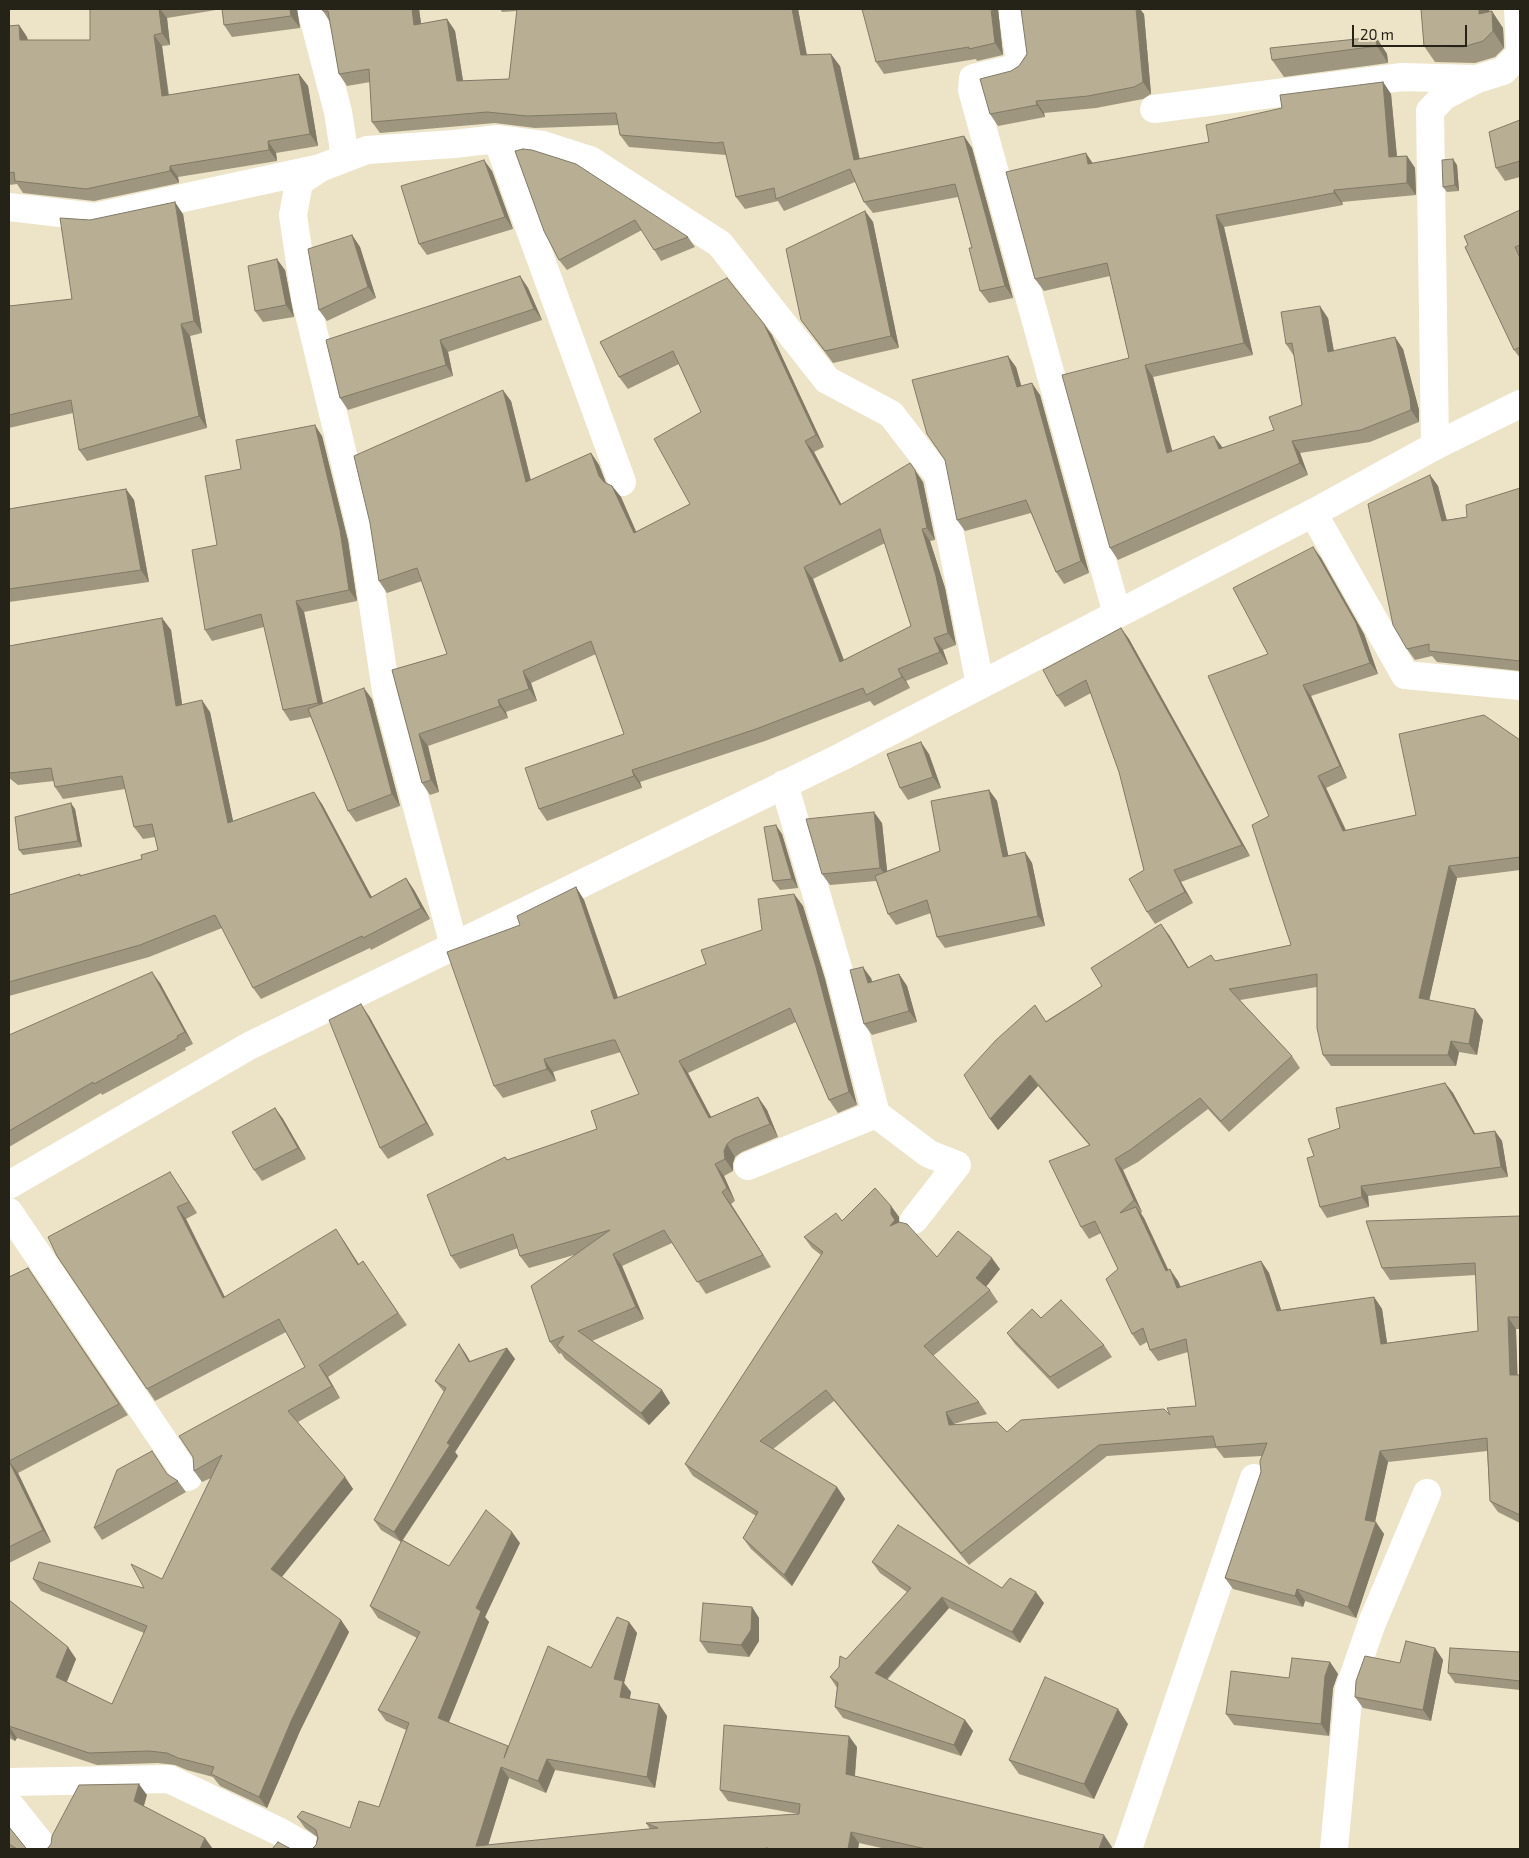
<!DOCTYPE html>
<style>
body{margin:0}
#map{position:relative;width:1529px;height:1858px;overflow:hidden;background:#ede3c7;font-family:"Exo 2",sans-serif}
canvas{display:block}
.frame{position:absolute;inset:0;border:10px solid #252217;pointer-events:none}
.scale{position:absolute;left:1352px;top:25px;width:115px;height:22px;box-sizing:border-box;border:2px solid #252217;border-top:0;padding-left:6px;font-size:15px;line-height:18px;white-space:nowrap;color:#252217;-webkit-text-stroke:4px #ede3c7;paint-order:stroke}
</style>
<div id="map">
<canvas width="1529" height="1858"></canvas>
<div class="frame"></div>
<div class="scale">20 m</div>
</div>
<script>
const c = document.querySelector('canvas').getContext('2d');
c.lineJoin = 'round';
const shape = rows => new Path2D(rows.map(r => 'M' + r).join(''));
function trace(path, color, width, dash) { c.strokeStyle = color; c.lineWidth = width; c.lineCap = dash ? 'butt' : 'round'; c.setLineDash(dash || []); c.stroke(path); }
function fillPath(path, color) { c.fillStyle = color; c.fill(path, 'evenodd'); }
trace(shape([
 [311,9,338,112,345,157],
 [1012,9,1020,62,1015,68,973,78,972,90,1117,614],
 [1518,9,1520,48],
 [1154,109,1402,77,1475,79],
 [497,139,622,482],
 [9,207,95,217,316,169],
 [1435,446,1430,111,1444,96,1477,79,1503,71,1520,54],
 [1313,513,1405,675,1520,686],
 [784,784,840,975,876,1114,929,1154,957,1165,914,1220],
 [454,946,386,691,363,538,305,297,293,215,299,182,320,168,367,150,454,144,497,139,543,145,590,160,720,244,827,380,891,414,938,475,980,684],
 [748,1166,876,1114],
 [9,1212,188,1477],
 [9,1782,169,1779,278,1831,310,1849],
 [9,1804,45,1849],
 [1128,1849,1254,1478],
 [1334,1849,1349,1689,1372,1623,1427,1493]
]), '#fff', 28);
trace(shape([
 [9,1185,249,1046,841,757,1313,513,1435,446,1520,404]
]), '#fff', 28);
fillPath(shape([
 [90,9,297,9,300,28,232,37,224,25,222,9,167,18,170,45,162,46,169,95,299,74,308,86,318,146,276,153,277,161,178,177,179,183,94,201,23,193,17,184,9,185,9,26,19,25,27,37,28,40,90,40],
 [322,9,419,9,421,24,447,19,455,31,463,81,509,79,517,11,502,12,500,9,798,9,807,55,840,66,860,159,964,136,972,148,1013,298,989,303,980,291,972,248,958,197,873,213,864,202,855,182,784,211,778,201,745,209,736,197,726,155,629,147,620,135,619,125,535,128,495,123,380,133,372,122,370,82,347,86,339,74,330,22,323,11],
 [998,9,1003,55,977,61,976,59,884,74,876,62],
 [1421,9,1489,9,1490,12,1503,28,1504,48,1495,57,1475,63,1435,62,1424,46],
 [1144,14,1151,94,1143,99,1096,108,1044,113,1045,117,998,126,990,114,1011,71,1019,66,1027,54],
 [1376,37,1387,54,1388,63,1284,77,1272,60],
 [1383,82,1391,94,1397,156,1407,156,1415,168,1416,195,1342,202,1343,205,1224,227,1253,355,1153,377,1172,452,1222,448,1274,430,1302,405,1294,356,1286,344,1328,318,1334,351,1403,349,1419,410,1419,422,1370,442,1300,453,1308,475,1118,560,1110,548,1129,358,1110,276,1044,291,1035,279,1093,163,1209,142,1282,108],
 [1520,120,1520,177,1505,181,1496,168],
 [515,151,688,237,695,247,661,261,642,230,567,270,559,260],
 [1457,165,1459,191,1447,192,1443,187],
 [492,171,513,229,427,255,419,244],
 [1520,210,1520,358,1514,350,1465,247],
 [865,211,873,222,899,348,833,363,801,320],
 [183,214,202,333,190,336,207,428,87,461,79,450,73,413,9,428,9,306,72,299,90,220],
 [352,235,360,247,376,298,327,321,319,310],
 [285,270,294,317,263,322,255,311],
 [520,276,528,288,542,320,448,352,453,376,348,410,340,398],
 [764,324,772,335,824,447,814,452,841,504,923,482,935,540,930,541,945,588,956,645,943,650,948,664,906,681,910,688,874,706,870,701,765,741,640,782,642,788,547,821,539,809,624,734,596,654,531,683,537,701,506,712,508,718,428,746,439,792,430,795,422,783,392,670,447,654,422,581,387,593,379,581,511,401,531,480,591,453,599,465,606,483,612,486,621,497,636,532,690,504,701,412,679,364,628,389,619,377,600,342],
 [885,543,911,626,844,660,813,579],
 [1016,367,1021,386,1040,395,1089,573,1064,584,1056,572,1031,513,965,531,957,520],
 [322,436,348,541,357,601,304,612,323,703,372,699,400,806,356,822,348,811,311,717,290,721,283,710,264,627,212,641,205,630,217,545,241,469],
 [1430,475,1438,486,1446,520,1467,517,1520,488,1520,671,1437,662,1432,656,1415,660,1407,649],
 [126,489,134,500,149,582,9,602,9,509],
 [1313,547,1321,558,1364,634,1378,674,1311,696,1347,778,1326,788,1346,830,1416,815,1520,740,1520,870,1457,878,1429,1000,1483,1020,1477,1055,1459,1052,1456,1066,1331,1066,1323,1055,1317,987,1240,1000,1292,1056,1300,1068,1229,1132,1208,1109,1138,1162,1123,1170,1142,1212,1141,1213,1144,1218,1168,1270,1178,1281,1181,1287,1261,1261,1269,1273,1281,1310,1374,1297,1382,1309,1387,1343,1478,1331,1476,1275,1390,1280,1382,1268,1520,1216,1520,1329,1516,1329,1517,1375,1520,1375,1520,1523,1498,1512,1490,1501,1487,1451,1388,1462,1375,1522,1384,1534,1356,1618,1305,1601,1303,1607,1233,1589,1225,1578,1261,1472,1262,1456,1224,1458,1216,1448,1107,1456,969,1565,834,1401,773,1449,837,1487,845,1499,792,1586,751,1549,743,1538,756,1516,693,1476,685,1464,821,1255,812,1248,804,1237,842,1221,891,1206,899,1217,899,1222,937,1257,1000,1269,986,1287,990,1290,998,1302,933,1356,979,1402,987,1414,954,1424,954,1425,1007,1432,1170,1415,1196,1406,1188,1352,1158,1361,1150,1350,1147,1342,1140,1346,1132,1334,1118,1269,1101,1233,1089,1239,1081,1227,1089,1145,1038,1086,998,1130,990,1119,1046,1021,1102,986,1169,935,1189,968,1215,961,1291,945,1269,816,1268,654],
 [162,618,171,630,182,704,210,712,233,821,322,804,372,897,406,878,414,890,430,919,371,950,370,948,261,999,253,988,222,928,149,957,9,996,9,895,142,859,158,850,155,837,143,839,134,827,125,789,63,799,55,787,54,781,18,785,9,778,9,646],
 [1121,628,1129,639,1250,856,1181,882,1193,903,1155,924,1147,912,1144,870,1119,772,1091,693,1065,707,1057,696],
 [929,754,941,788,908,800,900,788],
 [989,790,997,801,1008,856,1025,852,1032,863,1045,926,945,948,937,937,931,913,896,925,888,914,876,881,830,885,822,874,882,823,887,871,940,851],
 [75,809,82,847,23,855,19,850],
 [782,834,798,888,780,890,773,881],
 [576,887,584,900,618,998,706,964,762,930,794,894,803,906,825,979,857,1105,838,1113,829,1100,796,1022,688,1073,711,1117,758,1097,767,1110,778,1137,742,1152,735,1157,733,1163,733,1171,724,1176,735,1201,731,1204,771,1267,706,1294,672,1243,622,1266,644,1319,592,1341,662,1390,670,1403,649,1425,565,1359,561,1353,559,1354,550,1342,574,1255,529,1268,520,1256,518,1248,460,1269,451,1256,505,1157,508,1160,597,1129,639,1094,621,1052,553,1072,556,1081,503,1098,494,1086,520,925],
 [899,974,907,986,917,1022,872,1035,864,1024,871,978,872,982],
 [160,983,193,1044,185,1048,186,1050,102,1095,101,1093,9,1147,9,1035],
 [369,1016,434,1135,388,1159,380,1148],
 [1445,1083,1453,1093,1475,1134,1495,1131,1502,1141,1508,1177,1368,1196,1369,1207,1327,1218,1320,1207,1314,1156,1340,1128],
 [275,1108,283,1119,306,1159,262,1181,254,1170],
 [178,1184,197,1213,186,1219,225,1297,344,1241,359,1264,363,1261,407,1325,328,1377,340,1398,298,1422,345,1477,353,1489,282,1577,341,1620,349,1632,300,1731,267,1808,220,1786,213,1777,187,1770,175,1765,158,1763,97,1765,17,1738,15,1741,9,1738,9,1600,68,1647,76,1659,67,1682,112,1704,144,1633,41,1591,33,1579,144,1588,162,1579,211,1478,202,1482,194,1471,305,1367,286,1332,155,1401,57,1256],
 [28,1268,128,1415,18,1473,51,1542,9,1563,9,1277],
 [1041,1318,1104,1345,1112,1357,1058,1389,1015,1344,1007,1333],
 [459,1344,470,1361,507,1348,515,1359,455,1452,458,1456,403,1540,449,1566,520,1543,485,1617,489,1622,449,1722,509,1747,591,1668,629,1622,637,1633,624,1683,631,1692,629,1699,659,1704,667,1716,655,1788,555,1770,546,1793,509,1778,488,1845,650,1829,646,1823,798,1814,728,1801,720,1790,857,1747,855,1776,1112,1847,1111,1849,886,1849,859,1843,858,1849,312,1849,316,1845,317,1837,305,1828,297,1817,350,1828,379,1807,406,1730,386,1721,378,1710,417,1638,378,1618,370,1606,401,1542,381,1530,374,1520,444,1392,435,1381],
 [168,1475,178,1481,186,1492,102,1540,94,1528],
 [872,1562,1002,1588,1044,1603,1020,1643,949,1608,887,1680,965,1720,973,1731,961,1756,843,1718,835,1707,837,1688,830,1677,907,1592,880,1573],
 [752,1607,759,1618,759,1641,749,1657,708,1653,700,1641],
 [1435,1648,1443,1660,1431,1721,1363,1708,1355,1697,1400,1663],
 [1520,1652,1520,1690,1455,1683,1448,1673],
 [1330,1662,1338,1674,1333,1688,1329,1736,1234,1725,1226,1714,1289,1678],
 [1128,1724,1094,1799,1019,1774,1009,1760],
 [9,1827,25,1847,27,1849,9,1849]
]), '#9e967e');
fillPath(shape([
 [159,9,160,9,167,18,170,45,162,33],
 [290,9,297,9,300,28,291,16],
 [412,9,419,9,423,37,414,25],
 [792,9,798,9,809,67,801,55],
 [991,9,998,9,1003,55,995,43],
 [1136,9,1140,9,1144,14,1151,94,1143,82],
 [1479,9,1489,9,1491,30,1479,14],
 [1492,11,1503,28,1504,48,1493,31],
 [447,19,455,31,465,93,457,81],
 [19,25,27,37,29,52,20,40],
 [154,35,162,46,170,108,162,96],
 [1376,37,1387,54,1388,63,1377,46],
 [831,54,840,66,862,172,854,160],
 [299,74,308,86,318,146,310,134],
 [1383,82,1391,94,1398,169,1389,157],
 [1036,101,1044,113,1045,117,1037,105],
 [964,136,972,148,1013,298,1005,286],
 [268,141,276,153,277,161,269,150],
 [1086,153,1094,165,1088,164],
 [1407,156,1415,168,1416,195,1407,183],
 [1453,159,1457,165,1459,191,1455,185],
 [484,160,492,171,513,229,505,217],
 [170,166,178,177,179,183,170,171],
 [1334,190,1342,202,1343,205,1334,193],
 [175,202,183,214,202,333,194,321],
 [865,211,873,222,899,348,891,336],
 [1216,215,1224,227,1253,355,1244,343],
 [352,235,360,247,376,298,368,287],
 [277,259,285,270,294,317,286,305],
 [520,276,528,288,542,320,534,309],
 [1320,306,1328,318,1336,364,1328,352],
 [181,324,190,336,207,428,199,416],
 [764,324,772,335,824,447,816,435],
 [1395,337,1403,349,1419,410,1419,422,1411,410],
 [440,340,448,352,453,376,446,365],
 [1008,356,1016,367,1025,399,1017,387],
 [1145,365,1153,377,1176,465,1167,453],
 [1032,383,1040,395,1089,573,1081,561],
 [503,390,511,401,534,494,526,482],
 [315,425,322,436,348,541,357,601,349,590],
 [1214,436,1223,448,1219,449],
 [805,441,814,452,848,517,840,505],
 [1292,441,1300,453,1308,475,1300,463],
 [591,453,599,465,608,488,599,476],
 [915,470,923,482,935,540,927,528],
 [1430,475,1438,486,1450,532,1442,521],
 [612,486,621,497,642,545,634,533],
 [126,489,134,500,149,582,141,570],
 [922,529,930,541,945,588,956,645,948,633],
 [1313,547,1321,558,1364,634,1378,674,1370,663],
 [804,567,813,579,849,674,840,662],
 [296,601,304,612,325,714,318,703],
 [162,618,171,630,184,717,176,706],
 [1121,628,1129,639,1250,856,1242,845],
 [934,638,943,650,948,664,940,652],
 [898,669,906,681,910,688,902,677],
 [523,671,531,683,537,701,529,689],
 [1303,685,1311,696,1347,778,1340,766],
 [364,688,372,699,400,806,392,794],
 [202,700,210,712,236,835,228,823],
 [498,700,506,712,508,718,500,706],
 [419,734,428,746,439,792,431,780],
 [921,742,929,754,941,788,933,777],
 [632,770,640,782,642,788,634,776],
 [1318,776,1326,788,1351,842,1343,831],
 [989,790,997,801,1011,868,1003,857],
 [314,792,322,804,378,909,370,898],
 [71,803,75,809,82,847,78,841],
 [874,812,882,823,888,879,880,868],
 [776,825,782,834,798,888,792,879],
 [1025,852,1032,863,1045,926,1038,916],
 [1449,866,1457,878,1427,1010,1419,998],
 [1174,870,1181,882,1193,903,1185,892],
 [406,878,414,890,430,919,421,908],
 [576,887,584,900,623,1012,614,999],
 [794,894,803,906,825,979,857,1105,849,1092],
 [1161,924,1169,935,1196,980,1188,968],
 [863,967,871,978,876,995,868,983],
 [152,972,160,983,193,1044,185,1032],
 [899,974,907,986,917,1022,909,1011],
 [361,1004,369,1016,434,1135,426,1123],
 [1475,1009,1483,1020,1477,1055,1469,1044],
 [1451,1041,1459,1052,1456,1066,1448,1055],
 [544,1059,553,1072,556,1081,547,1069],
 [679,1061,688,1073,718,1130,709,1118],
 [1030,1075,1038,1086,998,1130,990,1119],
 [1445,1083,1453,1093,1481,1144,1474,1134],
 [758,1097,767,1110,778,1137,770,1124],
 [275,1108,283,1119,306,1159,298,1148],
 [1495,1131,1502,1141,1508,1177,1501,1167],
 [727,1144,735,1157,733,1163,733,1171,725,1159,724,1151],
 [1115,1159,1123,1170,1142,1212,1134,1200],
 [715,1164,724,1176,735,1201,727,1188],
 [170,1172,178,1184,197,1213,189,1202],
 [1361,1186,1368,1196,1369,1207,1362,1197],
 [722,1192,731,1204,771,1267,763,1255],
 [891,1206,899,1217,899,1225,890,1226,891,1214],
 [177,1207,186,1219,231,1310,223,1298],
 [1136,1207,1144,1218,1174,1282,1166,1271],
 [336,1229,344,1241,366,1277,358,1265],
 [613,1254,622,1266,644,1319,636,1307],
 [992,1258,1000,1269,984,1289,976,1278],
 [1261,1261,1269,1273,1285,1322,1277,1311],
 [1170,1269,1178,1281,1185,1300,1177,1288],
 [1374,1297,1382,1309,1389,1356,1381,1344],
 [1508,1317,1516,1329,1518,1386,1510,1375],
 [459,1344,466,1354,476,1372,469,1362],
 [507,1348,515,1359,455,1452,458,1456,401,1542,394,1532,447,1443],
 [319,1365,328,1377,340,1398,332,1386],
 [662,1390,670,1403,649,1425,641,1413],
 [946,1412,954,1424,957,1437,949,1425],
 [1380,1451,1388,1462,1373,1531,1376,1522,1384,1534,1356,1618,1348,1607,1365,1520],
 [9,1461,18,1473,51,1542,43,1530],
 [345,1477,353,1489,279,1580,271,1569],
 [837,1487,845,1499,792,1586,784,1575],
 [512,1532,520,1543,485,1617,489,1622,446,1729,438,1718,476,1608],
 [1297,1589,1305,1601,1303,1607,1295,1596],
 [1036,1592,1044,1603,1020,1643,1012,1632],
 [942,1597,949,1608,882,1684,875,1673],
 [752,1607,759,1618,759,1641,749,1657,741,1645],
 [341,1620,349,1632,300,1731,267,1808,259,1797,292,1719],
 [629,1622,637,1633,624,1683,631,1692,628,1709,620,1697,614,1679],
 [68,1647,76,1659,64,1688,56,1677],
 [1435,1648,1443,1660,1431,1721,1423,1710],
 [1330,1662,1338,1674,1333,1688,1329,1736,1321,1724,1325,1676],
 [659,1704,667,1716,655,1788,647,1777],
 [1118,1709,1128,1724,1094,1799,1084,1784],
 [965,1720,973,1731,961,1756,954,1745],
 [9,1726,17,1738,15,1741,9,1732],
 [849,1736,857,1747,854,1785,846,1774],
 [547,1759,555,1770,546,1793,538,1781],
 [501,1767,509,1778,487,1849,476,1846],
 [139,1784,147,1795,142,1813,134,1801],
 [851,1832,859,1843,858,1849,848,1849],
 [1104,1835,1112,1847,1111,1849,1099,1849],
 [205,1838,213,1849,200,1849]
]), '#817a67');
const building = shape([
 [90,9,159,9,162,33,154,35,162,96,299,74,310,134,268,141,269,150,170,166,170,171,86,189,15,181,14,172,9,173,9,26,19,25,20,40,90,40,90,9],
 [222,9,290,9,291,16,224,25,222,9],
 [322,9,412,9,414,25,447,19,457,81,509,79,517,9,792,9,801,55,831,54,854,160,964,136,1005,286,980,291,969,248,972,248,955,184,864,202,850,169,776,199,774,188,736,197,723,142,716,143,620,135,616,113,527,116,487,112,372,122,369,69,339,74,328,11,323,11,322,9],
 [862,9,991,9,995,43,969,49,969,47,876,62,862,9],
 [1021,9,1136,9,1143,82,1134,87,1088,96,1036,101,1037,105,990,114,980,79,1011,71,1019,66,1027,54,1021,9],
 [1421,9,1479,9,1479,14,1492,11,1493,31,1483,41,1463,47,1424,46,1421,9],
 [1376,37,1377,46,1272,60,1270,48,1376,37],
 [1383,82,1389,157,1407,156,1407,183,1334,190,1334,193,1216,215,1244,343,1145,365,1167,453,1214,436,1219,449,1274,430,1269,417,1302,405,1292,343,1286,344,1281,312,1320,306,1328,352,1395,337,1410,398,1411,410,1361,430,1292,441,1300,463,1110,548,1062,375,1129,358,1107,263,1035,279,1006,172,1086,153,1088,164,1209,142,1206,125,1282,108,1280,95,1383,82],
 [1520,120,1520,161,1496,168,1489,132,1520,120],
 [523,149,532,150,576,164,688,237,654,250,635,220,559,260,544,231,515,151,523,149],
 [1453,159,1455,185,1443,187,1442,160,1453,159],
 [484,160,505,217,419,244,401,186,484,160],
 [175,202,194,321,181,324,199,416,79,450,71,400,9,415,9,306,72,299,60,218,90,220,175,202],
 [1520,210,1520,245,1515,247,1520,258,1520,347,1514,350,1465,247,1468,245,1464,236,1520,210],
 [865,211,891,336,825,351,801,320,786,249,865,211],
 [352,235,368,287,319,310,308,249,352,235],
 [277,259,286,305,255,311,248,266,277,259],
 [520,276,534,309,440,340,446,365,340,398,326,340,520,276],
 [727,278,764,324,816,435,805,441,840,505,910,463,915,470,927,528,922,529,936,576,948,633,934,638,940,652,898,669,902,677,866,695,863,688,756,729,632,770,634,776,539,809,525,768,624,734,591,641,523,671,529,689,498,700,500,706,419,734,431,780,422,783,392,670,447,654,417,568,379,581,370,523,354,456,503,390,526,482,591,453,599,476,604,482,612,486,634,533,690,504,654,439,701,412,673,351,619,377,600,342,727,278],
 [880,529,911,626,840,662,804,567,880,529],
 [1008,356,1017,387,1032,383,1081,561,1056,572,1026,500,957,520,945,460,927,434,912,380,1008,356],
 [315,425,340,530,349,590,296,601,318,703,283,710,261,614,205,630,192,550,217,545,205,476,241,469,236,440,315,425],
 [1430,475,1442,521,1467,517,1466,505,1520,488,1520,661,1429,651,1429,644,1407,649,1393,625,1368,504,1430,475],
 [126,489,141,570,9,589,9,509,126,489],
 [1313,547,1356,623,1370,663,1303,685,1340,766,1318,776,1343,831,1416,815,1399,734,1484,715,1520,740,1520,857,1449,866,1419,998,1475,1009,1469,1044,1451,1041,1448,1055,1323,1055,1317,1028,1317,974,1229,989,1292,1056,1221,1121,1200,1098,1130,1150,1115,1159,1134,1200,1120,1213,1136,1207,1166,1271,1170,1269,1177,1288,1261,1261,1277,1311,1374,1297,1381,1344,1478,1331,1475,1263,1382,1268,1366,1221,1520,1216,1520,1317,1508,1317,1510,1375,1520,1375,1520,1515,1490,1501,1487,1438,1380,1451,1365,1520,1376,1522,1348,1607,1297,1589,1295,1596,1225,1578,1261,1472,1260,1461,1267,1443,1216,1447,1213,1436,1099,1445,961,1553,826,1390,760,1441,837,1487,784,1575,743,1538,758,1512,685,1464,823,1252,804,1237,836,1213,842,1221,875,1188,891,1206,891,1214,895,1220,890,1226,899,1222,907,1224,937,1257,958,1231,992,1258,976,1278,990,1290,924,1346,979,1402,946,1412,949,1425,997,1422,1007,1432,1021,1420,1164,1409,1170,1415,1167,1408,1196,1406,1186,1339,1150,1350,1143,1328,1132,1334,1106,1279,1118,1269,1095,1221,1081,1227,1049,1161,1090,1145,1030,1075,990,1119,964,1075,996,1040,1035,1005,1046,1022,1102,986,1091,968,1161,924,1188,968,1211,955,1215,961,1291,945,1252,825,1269,816,1208,676,1268,654,1233,588,1313,547],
 [162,618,176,706,202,700,228,823,314,792,370,898,406,878,421,908,363,938,362,936,253,988,215,915,140,945,9,982,9,895,80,874,80,876,142,859,141,855,158,850,152,824,134,827,122,776,55,787,51,768,10,773,9,773,9,646,162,618],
 [1121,628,1242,845,1174,870,1185,892,1147,912,1129,879,1144,870,1119,772,1086,680,1057,696,1043,670,1121,628],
 [364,688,392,794,348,811,308,709,364,688],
 [921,742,933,777,900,788,887,754,921,742],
 [989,790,1003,857,1025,852,1038,916,937,937,927,900,888,914,875,876,940,851,931,801,989,790],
 [71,803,78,841,19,850,15,817,71,803],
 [874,812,880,868,822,874,806,819,874,812],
 [776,825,792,879,773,881,764,827,776,825],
 [576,887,614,999,706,964,701,950,762,930,758,899,794,894,816,967,849,1092,829,1100,790,1008,679,1061,709,1118,758,1097,770,1124,733,1139,727,1144,724,1151,725,1159,715,1164,727,1188,722,1192,763,1255,697,1282,664,1230,613,1254,636,1307,578,1331,662,1390,641,1413,557,1346,564,1336,550,1342,531,1286,610,1230,520,1256,513,1234,451,1256,427,1195,505,1157,507,1160,597,1129,591,1111,639,1094,615,1040,612,1040,544,1059,547,1069,494,1086,447,952,520,925,517,916,576,887],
 [863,967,868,983,899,974,909,1011,864,1024,850,970,863,967],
 [152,972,185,1032,177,1036,178,1038,94,1084,93,1082,9,1131,9,1035,152,972],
 [361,1004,426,1123,380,1148,329,1020,361,1004],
 [1445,1083,1474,1134,1495,1131,1501,1167,1361,1186,1362,1197,1320,1207,1307,1158,1314,1156,1308,1139,1340,1128,1336,1108,1445,1083],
 [275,1108,298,1148,254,1170,232,1132,275,1108],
 [170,1172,189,1202,177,1207,223,1298,336,1229,358,1265,363,1261,398,1313,319,1365,332,1386,288,1411,345,1477,271,1569,341,1620,292,1719,259,1797,211,1774,214,1767,178,1758,167,1753,149,1751,89,1753,9,1726,9,1600,68,1647,56,1677,112,1704,147,1626,33,1579,39,1562,144,1588,131,1564,162,1579,222,1455,194,1471,193,1457,179,1436,305,1367,279,1319,147,1389,57,1256,48,1237,170,1172],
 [28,1268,119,1404,9,1461,43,1530,9,1547,9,1277,28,1268],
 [1061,1300,1104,1345,1050,1377,1007,1333,1032,1309,1041,1318,1061,1300],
 [459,1344,469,1362,507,1348,447,1443,450,1445,394,1532,374,1520,446,1388,435,1381,459,1344],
 [152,1451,167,1474,178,1481,94,1528,117,1470,152,1451],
 [486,1510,512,1532,476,1608,481,1611,438,1718,508,1746,504,1758,548,1646,591,1668,617,1617,629,1622,614,1679,623,1681,620,1697,659,1704,647,1777,547,1759,538,1781,501,1767,476,1846,658,1828,646,1823,799,1814,800,1804,720,1790,724,1725,849,1736,846,1774,1104,1835,1099,1849,926,1849,851,1832,848,1849,768,1849,768,1848,758,1849,312,1849,316,1845,318,1838,316,1830,297,1817,302,1811,350,1828,359,1801,379,1807,409,1723,378,1710,420,1632,370,1606,402,1540,449,1566,486,1510],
 [898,1525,1002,1588,1010,1578,1036,1592,1012,1632,942,1597,875,1673,965,1720,954,1745,835,1707,838,1683,830,1677,839,1667,840,1656,846,1659,911,1588,872,1562,898,1525],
 [703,1603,752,1607,751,1630,741,1645,700,1641,703,1603],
 [1406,1641,1435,1648,1423,1710,1355,1697,1356,1681,1365,1656,1400,1663,1406,1641],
 [1450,1648,1520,1652,1520,1681,1448,1673,1450,1648],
 [1292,1658,1330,1662,1325,1676,1321,1724,1226,1714,1231,1671,1289,1678,1292,1658],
 [1045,1677,1118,1709,1084,1784,1009,1760,1045,1677],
 [139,1784,134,1801,205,1838,200,1849,47,1849,51,1844,52,1836,79,1785,139,1784],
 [9,1827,25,1847,27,1849,17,1849,9,1844,9,1827],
 [278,1842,291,1849,272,1849,278,1842]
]);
fillPath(building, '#b8ae93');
trace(building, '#817a67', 1);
</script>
